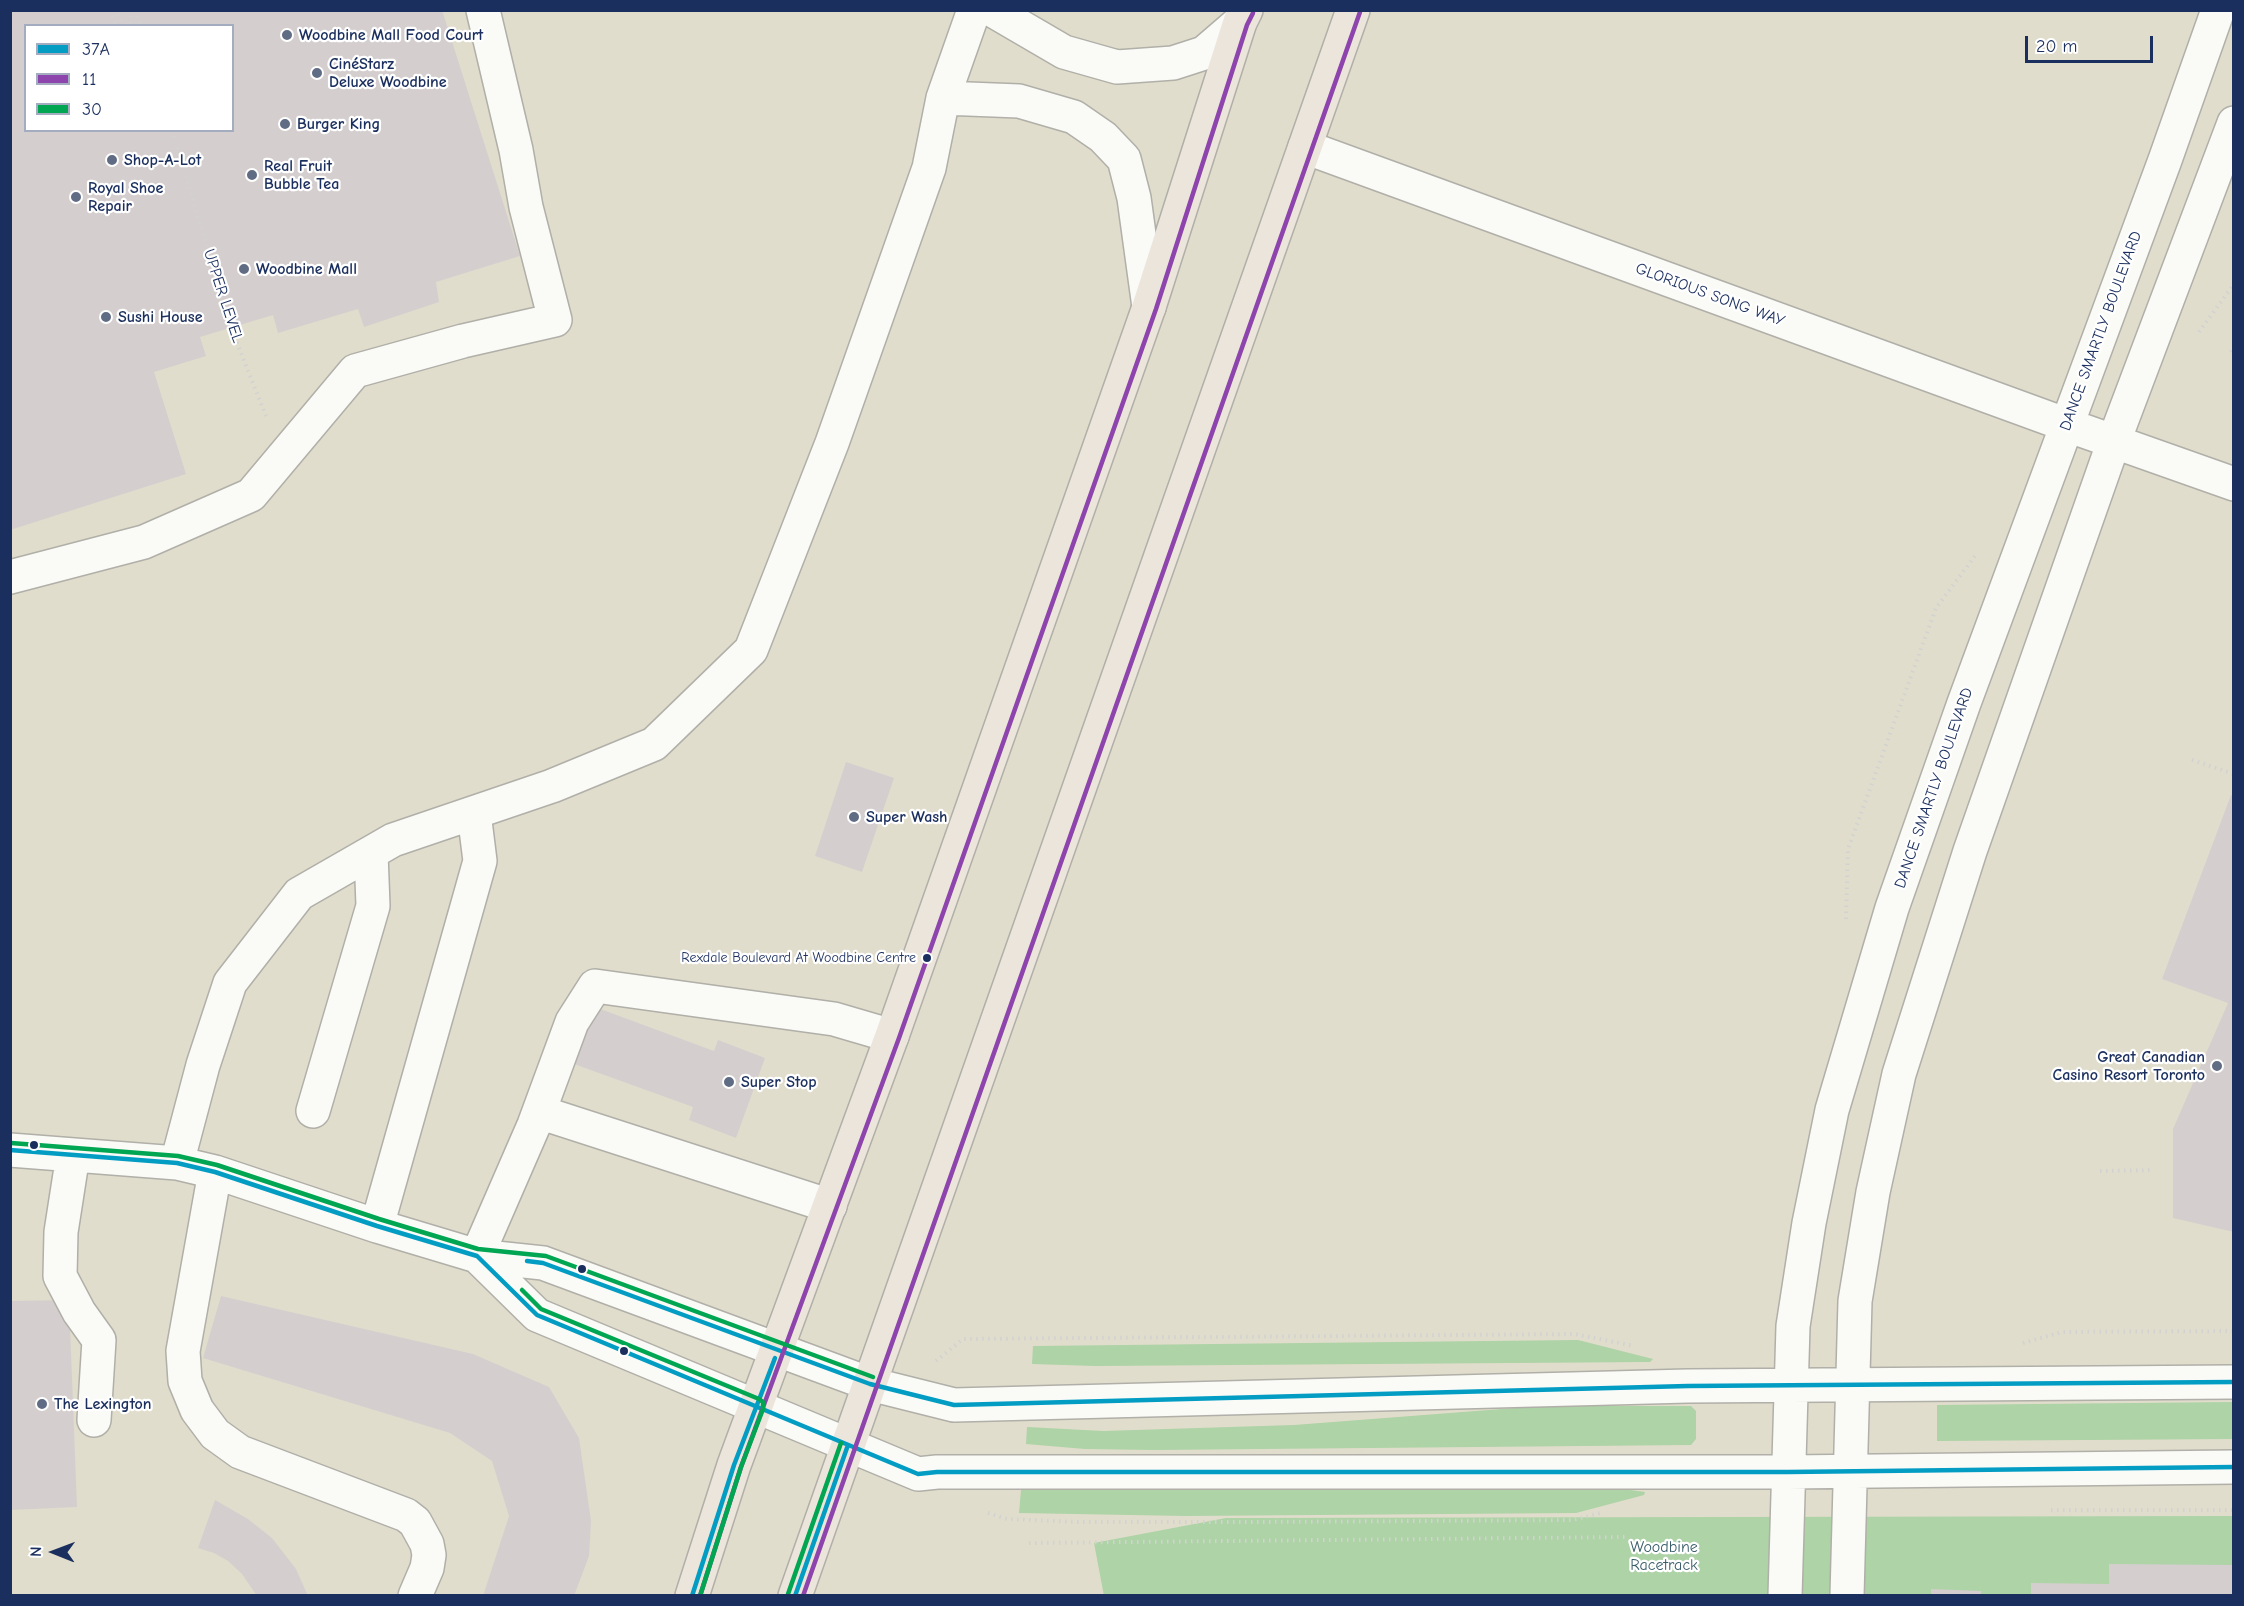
<!DOCTYPE html>
<meta charset="utf-8">
<style>
body{margin:0}
#map{position:relative;width:2244px;height:1606px;overflow:hidden;background:#e1ddcc;font-family:"Comic Neue",sans-serif}
canvas{display:block}
.frame{position:absolute;inset:0;border:12px solid #1b2f5e;pointer-events:none}
.legend{position:absolute;left:24px;top:24px;width:210px;height:108px;box-sizing:border-box;background:#fff;border:2px solid #a4acbf;margin:0;padding:8px 10px;list-style:none;font-size:18px;color:#1b2f5e}
.legend li{display:flex;align-items:center;gap:12px;height:30px}
.legend b{width:30px;border:2px solid #a4acbf}
.north{position:absolute;left:24px;top:1522px;width:60px;height:60px;-webkit-text-stroke:4px #fff;paint-order:stroke;rotate:271deg;font-size:16px;font-weight:700;line-height:24px;text-align:center;color:#1b2f5e}
.north::after{content:'';display:block;margin:auto;width:21px;height:27px;background:#1b2f5e;clip-path:polygon(50% 0,100% 100%,50% 72%,0 100%)}
.scale{position:absolute;left:2025px;top:36px;width:128px;height:27px;box-sizing:border-box;border:3px solid #1b2f5e;border-top:0;padding-left:8px;font-size:18px;line-height:21px;white-space:nowrap;color:#1b2f5e;-webkit-text-stroke:4px #fff;paint-order:stroke}
</style>
<div id="map">
<canvas width="2244" height="1606"></canvas>
<div class="frame"></div>
<ul class="legend">
<li><b style="height:8px;background:#039dc3"></b>37A</li>
<li><b style="height:8px;background:#8e44ad"></b>11</li>
<li><b style="height:8px;background:#00a651"></b>30</li>
</ul>
<div class="north">N</div>
<div class="scale">20 m</div>
</div>
<script>
const c = document.querySelector('canvas').getContext('2d');
c.lineJoin = 'round';
function fillPath(path, color) { c.fillStyle = color; c.fill(path, 'evenodd'); }
const shape = rows => new Path2D(rows.map(r => 'M' + r).join(''));
function trace(path, color, width, dash) { c.strokeStyle = color; c.lineWidth = width; c.lineCap = dash ? 'butt' : 'round'; c.setLineDash(dash || []); c.stroke(path); }
function drawText(font, color, halo, rows, align = 'center') {
  c.font = font + ' "Comic Neue",sans-serif'; c.lineWidth = 4.5; c.setLineDash([]); c.textBaseline = 'middle'; c.strokeStyle = halo; c.fillStyle = color; for (const [text, x, y, turn = 0] of rows) {
    c.save(); c.translate(x, y); c.rotate((+turn || 0) * Math.PI / 180); c.textAlign = isNaN(turn) ? turn : align; if (halo) c.strokeText(text, 0, 0); c.fillText(text, 0, 0); c.restore();
  }
}
fillPath(shape([
 [1578,1340,1653,1359,1650,1362,1095,1366,1032,1364,1033,1346],
 [2233,1402,2233,1439,1937,1441,1937,1405],
 [1541,1406,1691,1406,1696,1411,1696,1439,1691,1445,1154,1450,1085,1449,1026,1444,1027,1427,1103,1431,1294,1425],
 [1021,1490,1630,1490,1645,1492,1644,1495,1576,1513,1186,1516,1019,1513],
 [2233,1516,2234,1595,1104,1596,1094,1543,1226,1518]
]), '#add3a6');
fillPath(shape([
 [10,10,442,10,520,256,436,282,439,302,364,327,358,309,278,333,273,315,200,337,206,356,154,372,186,474,10,530],
 [26,26,232,26,232,130,26,130],
 [846,762,894,778,862,872,815,856],
 [2231,795,2234,796,2234,1232,2173,1218,2173,1129,2228,1003,2162,979],
 [595,1007,714,1051,718,1040,765,1058,736,1138,689,1120,693,1107,574,1064],
 [221,1296,473,1354,549,1387,579,1438,591,1521,589,1556,574,1596,483,1596,509,1516,492,1461,450,1433,203,1358],
 [69,1300,77,1507,10,1510,10,1301],
 [215,1500,248,1519,272,1538,296,1569,308,1596,257,1596,242,1574,228,1561,214,1553,198,1548],
 [2109,1564,2234,1565,2234,1596,2031,1596,2031,1583,2109,1584],
 [1931,1589,1981,1591,1981,1596,1931,1596]
]), '#d5cece');
const minor = shape([
 [992,10,1064,52,1117,67,1173,63,1204,53,1240,22],
 [943,98,1019,101,1074,117,1103,137,1124,159,1134,198,1149,307],
 [1305,147,2067,425,2234,484],
 [10,577,144,542,251,495,355,371,463,341,555,320,526,207,516,150,483,10],
 [313,1111,373,906,371,853],
 [539,1112,830,1206],
 [10,1150,177,1163,215,1172,377,1226,477,1256,543,1263,870,1384,954,1405,1688,1386,2234,1382],
 [73,1155,61,1232,60,1276,79,1312,99,1340,94,1420],
 [177,1163,203,1065,230,983,299,894,393,840,552,786,654,744,751,650,832,443,929,168,943,98,974,10],
 [215,1172,183,1351,185,1381,197,1410,215,1434,240,1452,406,1515,415,1522,427,1544,429,1555,427,1568,415,1596],
 [377,1226,480,861,474,813],
 [477,1256,537,1315,918,1474,937,1472,1788,1472,2234,1467],
 [477,1256,534,1125,572,1022,595,986,834,1019,892,1036],
 [1785,1596,1793,1326,1809,1223,1832,1110,1892,908,1964,703,2165,160,2218,10],
 [1847,1596,1855,1301,1873,1192,1899,1074,1970,851,2114,441,2234,123]
]);
const major = shape([
 [692,1596,734,1465,892,1036,1149,307,1240,22,1246,10],
 [795,1596,1353,10]
]);
trace(minor, '#b0afa8', 36);
trace(major, '#b0afa8', 36);
trace(shape([
 [111,10,116,26],
 [114,10,126,26],
 [130,10,131,26],
 [136,10,141,26],
 [172,130,231,328,266,416],
 [2199,332,2234,284],
 [2231,352,2234,346],
 [2192,760,2234,774],
 [1846,919,1848,849,1936,608,1975,556],
 [2100,1171,2151,1170],
 [2023,1343,2062,1332,2234,1331],
 [936,1361,963,1339,1575,1334,1634,1346],
 [2051,1510,2234,1510],
 [988,1513,1007,1519,1077,1522,1253,1522,1573,1520,1600,1513],
 [1029,1543,1626,1537]
]), '#d2d2d0', 4, [1.5, 4.5]);
trace(minor, '#fafaf7', 33);
trace(major, '#ece5db', 33);
trace(shape([
 [10,1150,177,1163,215,1172,377,1226,477,1256,537,1315,918,1474,937,1472,1788,1472,2234,1467],
 [527,1261,543,1263,870,1384,954,1405,1688,1386,2234,1382],
 [692,1596,734,1465,775,1358],
 [795,1596,848,1445]
]), '#039dc3', 4.5);
trace(shape([
 [700,1596,741,1467,899,1038,1156,309,1247,25,1253,13],
 [803,1596,1360,12]
]), '#8e44ad', 4.5);
trace(shape([
 [11,1143,178,1156,217,1165,379,1219,478,1249,546,1256,873,1377],
 [522,1290,541,1309,759,1399,763,1402,763,1409,741,1467,700,1596],
 [788,1594,841,1443]
]), '#00a651', 4.5);
for (const [x, y, r, color] of [
 [287,35,6,"#606c84"],
 [317,73,6,"#606c84"],
 [285,124,6,"#606c84"],
 [112,160,6,"#606c84"],
 [252,175,6,"#606c84"],
 [76,197,6,"#606c84"],
 [244,269,6,"#606c84"],
 [106,317,6,"#606c84"],
 [854,817,6,"#606c84"],
 [927,958,5,"#1b2f5e"],
 [2217,1066,6,"#606c84"],
 [729,1082,6,"#606c84"],
 [34,1145,5,"#1b2f5e"],
 [582,1269,5,"#1b2f5e"],
 [624,1351,5,"#1b2f5e"],
 [42,1404,6,"#606c84"]
]) { const dot = new Path2D(); dot.arc(x, y, r, 0, 2 * Math.PI); c.fillStyle = color; c.fill(dot); trace(dot, '#fff', 2); }
drawText('14px', '#1b2f5e', '#fff', [
 ["Rexdale Boulevard At Woodbine Centre",916,958]
], 'right');
drawText('bold 16px', '#1b2f5e', '#fff', [
 ["Woodbine Mall Food Court",299,35],
 ["CinéStarz",329,64],
 ["Deluxe Woodbine",329,82],
 ["Burger King",297,124],
 ["Shop-A-Lot",124,160],
 ["Real Fruit",264,166],
 ["Bubble Tea",264,184],
 ["Royal Shoe",88,188],
 ["Repair",88,206],
 ["Woodbine Mall",256,269],
 ["Sushi House",118,317],
 ["Super Wash",866,817],
 ["Great Canadian",2205,1057,"right"],
 ["Casino Resort Toronto",2205,1075,"right"],
 ["Super Stop",741,1082],
 ["The Lexington",54,1404]
], 'left');
drawText('16px', '#1b2f5e', '#fff', [
 ["GLORIOUS SONG WAY",1710,295,20],
 ["UPPER LEVEL",223,296,72],
 ["DANCE SMARTLY BOULEVARD",2101,331,-70],
 ["DANCE SMARTLY BOULEVARD",1934,788,-71]
]);
drawText('16px', '#3a5e6a', '#fff', [
 ["Woodbine",1664,1547],
 ["Racetrack",1664,1565]
]);
</script>
